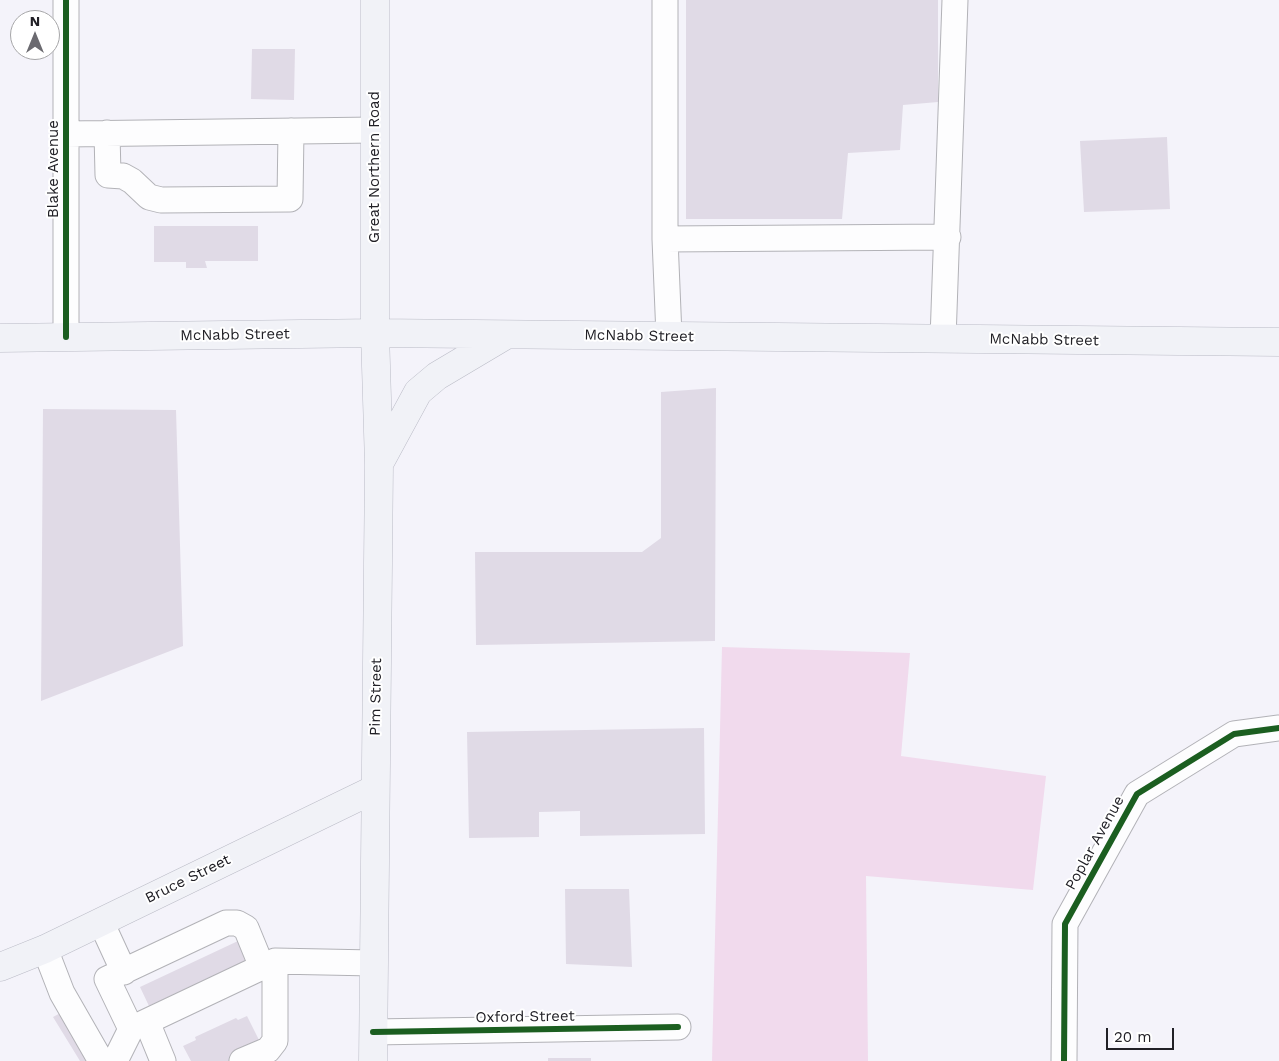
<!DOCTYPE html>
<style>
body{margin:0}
#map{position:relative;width:1279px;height:1061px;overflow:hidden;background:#f4f3fa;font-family:"Work Sans",sans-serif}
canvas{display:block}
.north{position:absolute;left:10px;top:10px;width:50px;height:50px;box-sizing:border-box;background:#fff;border:1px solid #a6a6a8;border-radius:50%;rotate:0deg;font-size:14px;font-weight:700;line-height:20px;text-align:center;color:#212026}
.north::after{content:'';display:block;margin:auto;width:18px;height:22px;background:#6b6a70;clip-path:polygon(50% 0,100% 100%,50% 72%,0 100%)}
.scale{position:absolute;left:1106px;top:1028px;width:68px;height:22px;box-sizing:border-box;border:2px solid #212026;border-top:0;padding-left:6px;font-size:15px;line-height:18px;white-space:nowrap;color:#212026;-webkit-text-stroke:4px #fff;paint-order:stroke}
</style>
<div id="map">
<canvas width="1279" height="1061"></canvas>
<div class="north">N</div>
<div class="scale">20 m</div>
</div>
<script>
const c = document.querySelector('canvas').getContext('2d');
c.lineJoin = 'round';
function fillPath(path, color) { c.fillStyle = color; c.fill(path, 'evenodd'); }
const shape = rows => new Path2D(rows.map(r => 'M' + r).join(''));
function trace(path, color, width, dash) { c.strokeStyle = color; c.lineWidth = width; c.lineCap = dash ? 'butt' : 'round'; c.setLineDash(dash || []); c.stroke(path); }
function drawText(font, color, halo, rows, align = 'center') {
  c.font = font + ' "Work Sans",sans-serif'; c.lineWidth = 4; c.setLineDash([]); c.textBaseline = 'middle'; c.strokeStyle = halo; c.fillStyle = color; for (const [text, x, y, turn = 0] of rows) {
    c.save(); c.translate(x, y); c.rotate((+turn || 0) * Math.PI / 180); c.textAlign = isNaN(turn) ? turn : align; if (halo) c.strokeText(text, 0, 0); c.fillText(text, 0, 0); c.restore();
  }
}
fillPath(shape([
 [722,647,910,653,901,756,1046,776,1033,890,866,876,868,1061,712,1061]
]), '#f1daed');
fillPath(shape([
 [686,0,938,0,938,102,903,105,900,150,848,153,842,219,686,219],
 [252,49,295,49,294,100,251,99],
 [1167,137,1170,209,1084,212,1080,141],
 [154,226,258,226,258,261,205,261,207,268,186,268,186,262,154,262],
 [716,388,715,641,476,645,475,552,642,552,661,538,661,392],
 [43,409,176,410,183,646,41,701],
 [704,728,705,834,580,836,580,811,539,812,539,837,469,838,467,732],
 [565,889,629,889,632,967,566,964],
 [238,941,247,960,149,1006,140,987],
 [77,1004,104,1050,85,1061,80,1061,53,1017],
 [247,1016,262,1046,231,1061,191,1061,183,1046,196,1040,195,1037,236,1018,238,1020],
 [548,1058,591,1058,591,1061,548,1061]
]), '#e0dae6');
const minor = shape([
 [66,0,66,337],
 [665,0,665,239,669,336],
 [107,133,108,175,123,176,132,181,149,197,161,200,290,199,291,131],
 [66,134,375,130],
 [665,239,948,237],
 [943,339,955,0],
 [101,922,124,972],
 [45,949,62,993,101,1061],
 [262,967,246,928,237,923,226,923,107,979,131,1029,262,967,275,961,373,963],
 [147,1022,163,1061],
 [373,1032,678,1027],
 [115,1061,131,1029],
 [242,1061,268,1050,275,1041,275,961],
 [1064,1061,1065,924,1137,794,1234,734,1279,728]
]);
const major = shape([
 [0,338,375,333,1279,342],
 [380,462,418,392,437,376,506,335],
 [0,967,45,949,375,789],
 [373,1061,379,464,375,333,375,0]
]);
trace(minor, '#b2b2b7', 27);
trace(major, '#babbc6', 29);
trace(minor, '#fdfdfe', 25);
trace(major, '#f1f2f7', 28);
trace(shape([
 [66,0,66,337],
 [373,1032,678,1027],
 [1064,1061,1065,924,1137,794,1234,734,1279,728]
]), '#1b5e20', 6);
drawText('15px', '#212026', '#fff', [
 ["Great Northern Road",375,167,-90],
 ["Blake Avenue",54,169,-90],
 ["McNabb Street",235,335,-1],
 ["McNabb Street",639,336,1],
 ["McNabb Street",1044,340,1],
 ["Pim Street",376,697,-89],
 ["Poplar Avenue",1095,843,-61],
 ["Bruce Street",188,879,-26],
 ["Oxford Street",525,1017,-1]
]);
</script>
